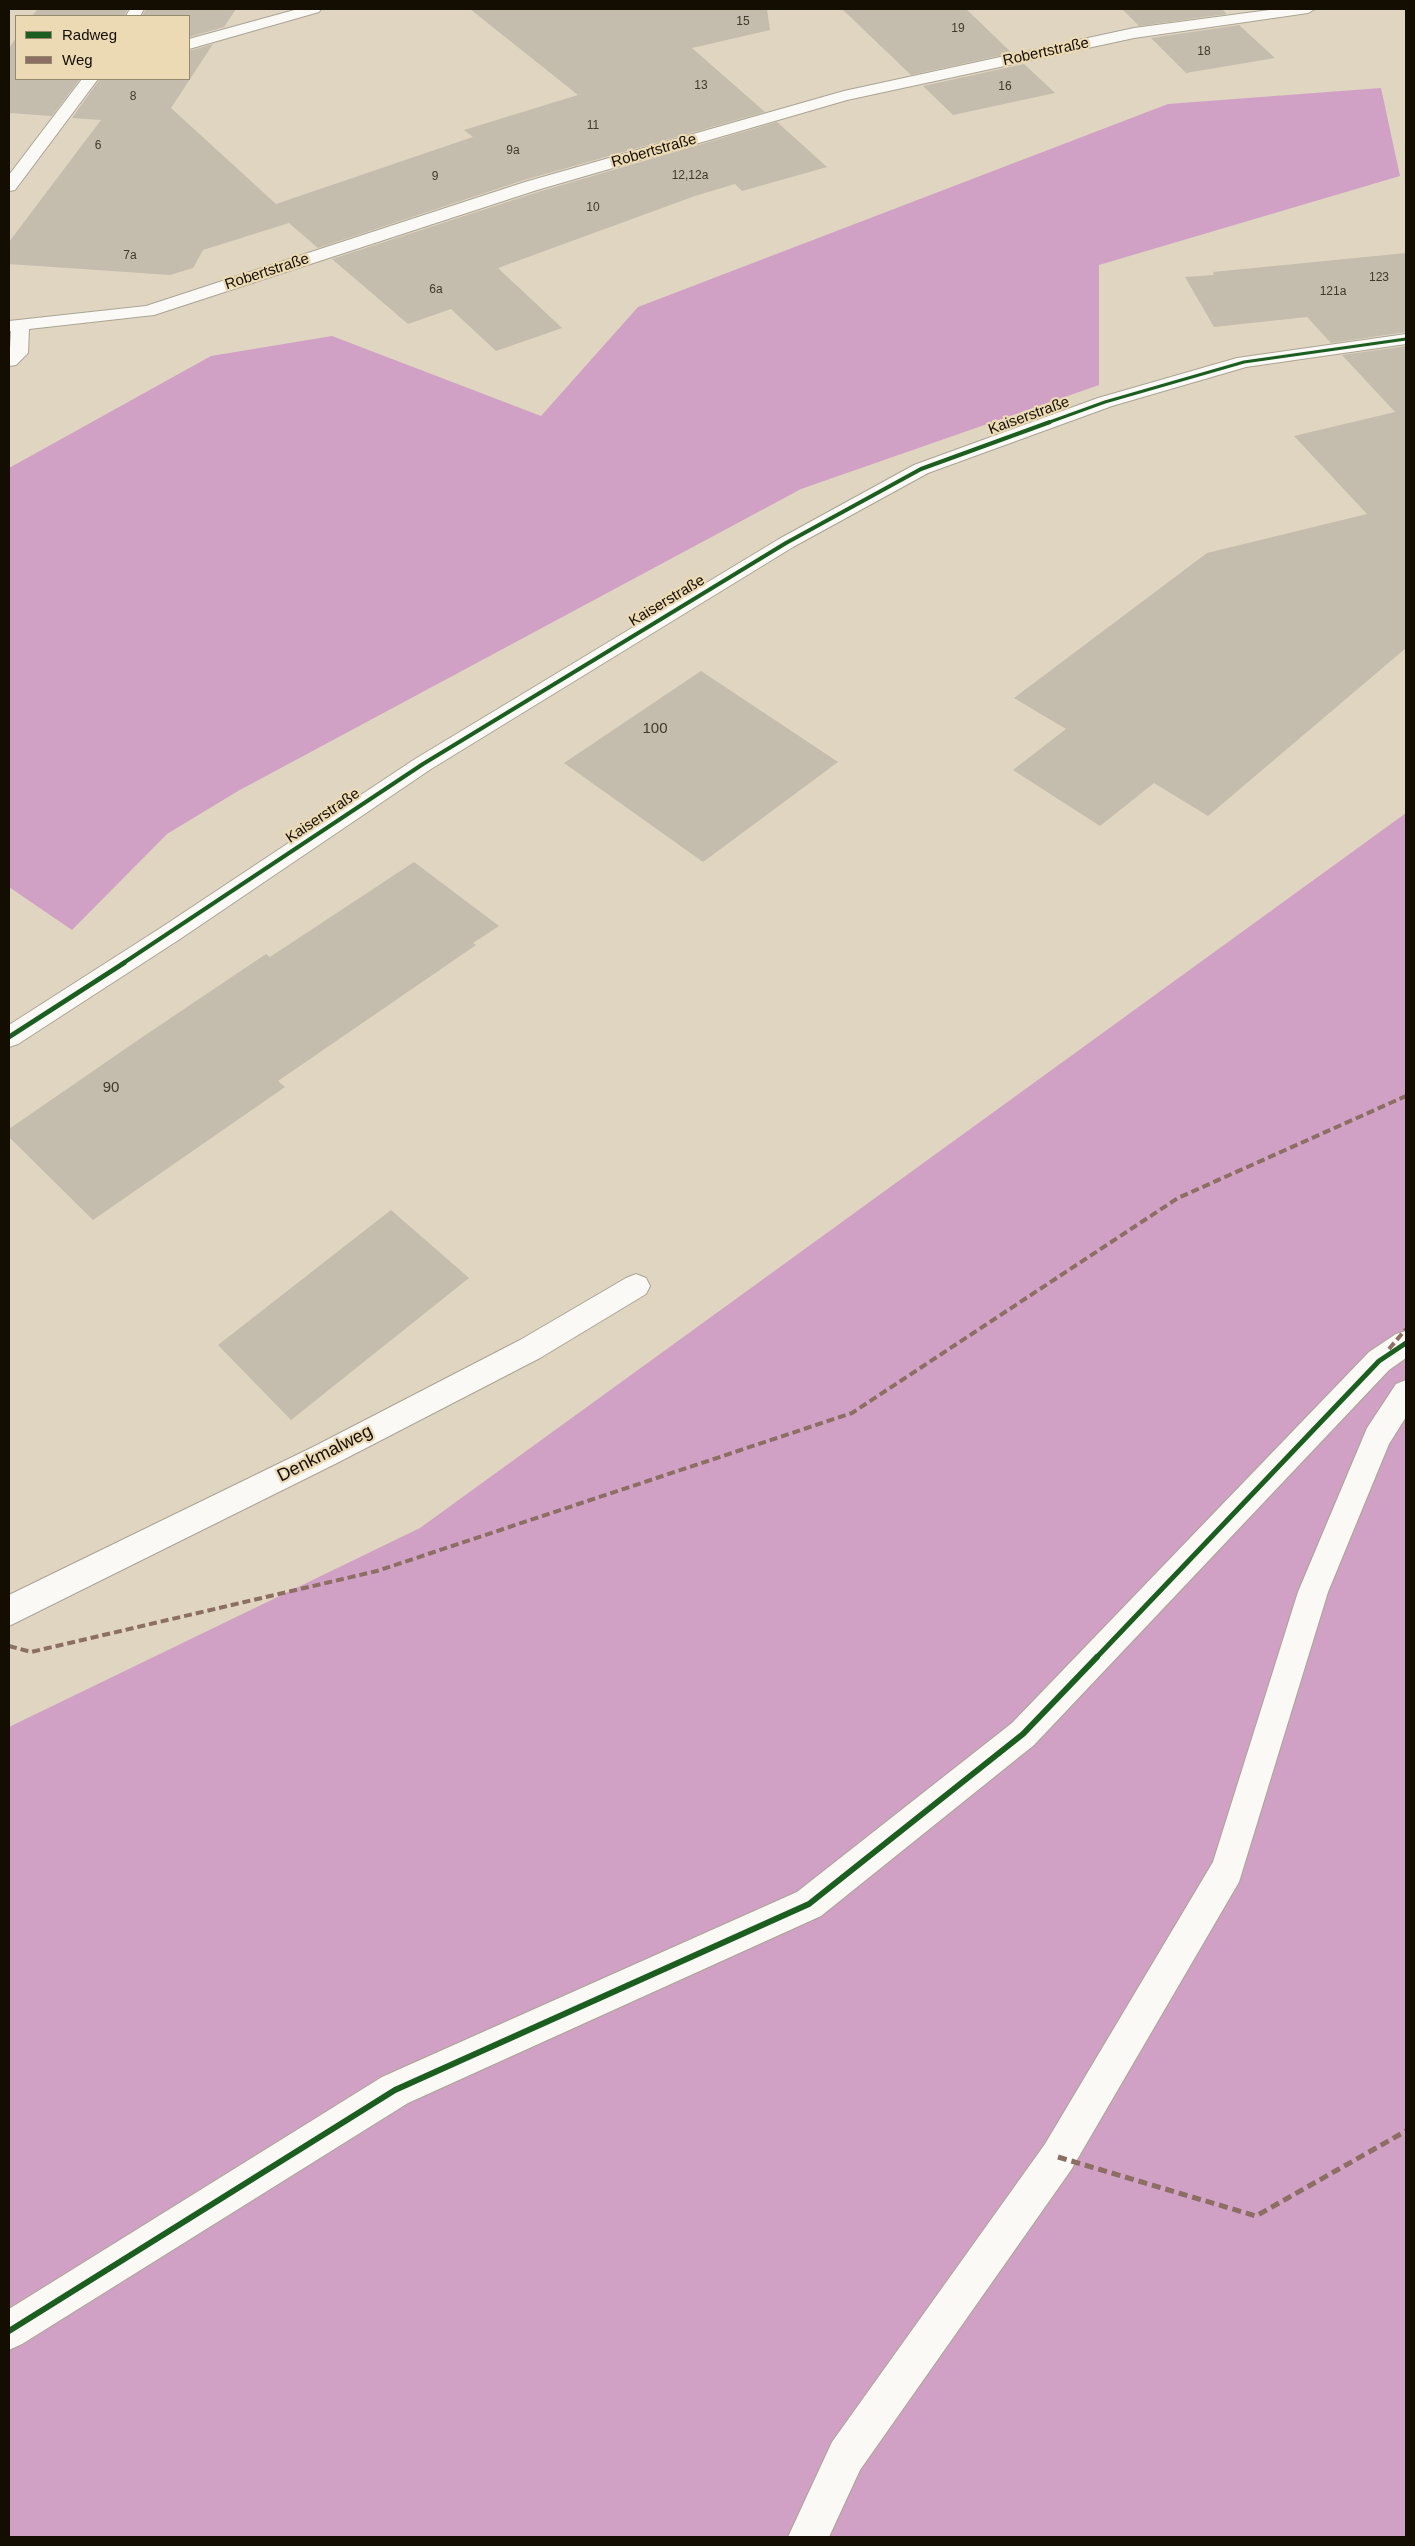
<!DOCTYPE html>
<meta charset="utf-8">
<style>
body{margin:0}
#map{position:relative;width:1415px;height:2546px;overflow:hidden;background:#dfd5c1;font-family:Arial,sans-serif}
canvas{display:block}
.frame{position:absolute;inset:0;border:10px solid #130d02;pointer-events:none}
.legend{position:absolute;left:15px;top:15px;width:175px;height:65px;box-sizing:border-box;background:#ecdab4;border:1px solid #95886d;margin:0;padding:6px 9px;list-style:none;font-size:15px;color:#130d02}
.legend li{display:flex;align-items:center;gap:10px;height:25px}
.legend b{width:25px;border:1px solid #95886d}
</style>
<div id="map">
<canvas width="1415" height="2546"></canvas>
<div class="frame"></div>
<ul class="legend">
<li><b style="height:6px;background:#1b5e20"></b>Radweg</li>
<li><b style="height:6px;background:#8d6e63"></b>Weg</li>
</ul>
</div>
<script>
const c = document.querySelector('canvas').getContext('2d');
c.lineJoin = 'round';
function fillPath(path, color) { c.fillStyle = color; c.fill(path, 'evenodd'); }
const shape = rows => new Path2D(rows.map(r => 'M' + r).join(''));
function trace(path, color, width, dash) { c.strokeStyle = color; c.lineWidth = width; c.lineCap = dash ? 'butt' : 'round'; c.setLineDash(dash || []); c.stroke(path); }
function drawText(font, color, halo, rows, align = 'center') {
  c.font = font + ' Arial,sans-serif'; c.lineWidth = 4.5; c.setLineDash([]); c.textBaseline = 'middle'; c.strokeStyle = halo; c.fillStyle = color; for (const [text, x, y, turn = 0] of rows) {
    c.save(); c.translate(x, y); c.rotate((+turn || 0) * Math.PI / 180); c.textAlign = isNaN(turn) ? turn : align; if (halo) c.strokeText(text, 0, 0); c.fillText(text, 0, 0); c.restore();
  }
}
fillPath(shape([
 [1381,88,1400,176,1099,265,1099,385,801,489,238,791,167,834,72,930,9,887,9,468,211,356,332,336,541,416,638,307,1168,104],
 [1406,813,1406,2537,9,2537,9,1727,420,1528]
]), '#d0a1c4');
fillPath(shape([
 [38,9,128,9,124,16,32,16],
 [146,9,236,9,224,27,189,37,189,16,142,16],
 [470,9,767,9,770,30,692,48,765,112,524,180,318,248,289,223,203,250,193,268,170,275,9,264,9,242,101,120,72,118,100,79,189,79,189,51,213,44,171,108,276,204,473,137,464,130,578,95],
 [842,9,966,9,1012,53,911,75],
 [1122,9,1222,9,1227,14,1139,26],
 [1239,25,1275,58,1186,73,1151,38],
 [16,38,16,79,80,79,52,116,9,113,9,48],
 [1024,64,1055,93,953,115,923,86],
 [777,122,827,167,742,191,735,184,695,196,498,268,562,328,496,351,451,309,408,324,332,259,538,192],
 [1406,253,1406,332,1331,343,1307,317,1214,327,1185,277,1214,275,1213,272],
 [1406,346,1406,648,1208,816,1154,783,1100,826,1013,770,1066,729,1014,698,1207,553,1367,514,1294,436,1395,412,1342,355],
 [701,671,838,762,703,862,564,763],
 [414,862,499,926,473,943,476,945,278,1081,285,1087,93,1220,9,1137,9,1129,141,1038,266,954,270,957],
 [391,1210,469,1278,291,1420,218,1345]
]), '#c4bcac');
const minor = shape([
 [130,9,144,9,140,16,126,16,130,9],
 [298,9,321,9,319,12,189,49,189,39,298,9],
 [1277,9,1315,9,1308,13,1134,38,847,100,537,190,154,315,29,329,28,353,16,365,9,366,11,331,9,331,9,321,146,306,525,182,844,91,1134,28,1277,9],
 [82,79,98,79,15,190,9,191,9,175,82,79],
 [1406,334,1406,344,1246,367,1112,406,928,473,793,547,431,769,180,939,18,1044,9,1047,9,1025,162,927,415,759,779,539,914,465,1098,398,1237,358,1406,334],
 [636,1274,646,1278,650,1286,646,1294,540,1358,335,1464,9,1626,9,1595,315,1446,520,1340,626,1278,636,1274],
 [1406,1331,1406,1358,1389,1370,1034,1745,821,1916,408,2103,22,2344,9,2350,9,2309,382,2077,797,1892,1012,1723,1369,1352,1396,1334,1406,1331],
 [1406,1380,1406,1417,1389,1444,1328,1592,1239,1882,1071,2170,860,2470,829,2537,788,2537,832,2442,1045,2144,1213,1862,1298,1592,1367,1428,1396,1384,1406,1380]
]);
trace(minor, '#aba494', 2);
fillPath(minor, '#faf9f6');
trace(shape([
 [1389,1349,1406,1329],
 [9,1646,31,1652,377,1571,852,1413,1178,1198,1406,1096]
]), '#8d6e63', 4, [8, 4]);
trace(shape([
 [1058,2157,1256,2216,1406,2131]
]), '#8d6e63', 5, [9, 5]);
trace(shape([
 [1047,423,1105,402,1244,362,1406,339]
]), '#1b5e20', 3);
trace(shape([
 [122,964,423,764,786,543,921,469,1050,422]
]), '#1b5e20', 4);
trace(shape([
 [9,1037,124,963],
 [1096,1658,1379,1361,1406,1343]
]), '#1b5e20', 5);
trace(shape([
 [9,2331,395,2090,809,1904,1023,1734,1097,1657]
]), '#1b5e20', 6);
drawText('12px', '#3f392c', null, [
 ["15",743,22],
 ["19",958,29],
 ["18",1204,52],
 ["13",701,86],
 ["16",1005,87],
 ["8",133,97],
 ["11",593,126],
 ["6",98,146],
 ["9a",513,151],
 ["12,12a",690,176],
 ["9",435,177],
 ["10",593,208],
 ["7a",130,256],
 ["123",1379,278],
 ["6a",436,290],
 ["121a",1333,292]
]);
drawText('15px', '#130d02', '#ecdab4', [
 ["Robertstraße",1046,52,-12],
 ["Robertstraße",654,151,-16],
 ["Robertstraße",267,272,-18],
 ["Kaiserstraße",1029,416,-20],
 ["Kaiserstraße",667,601,-31],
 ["Kaiserstraße",323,816,-34]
]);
drawText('15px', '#3f392c', null, [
 ["100",655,729],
 ["90",111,1088]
]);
drawText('18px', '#130d02', '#ecdab4', [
 ["Denkmalweg",325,1454,-27]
]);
</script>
